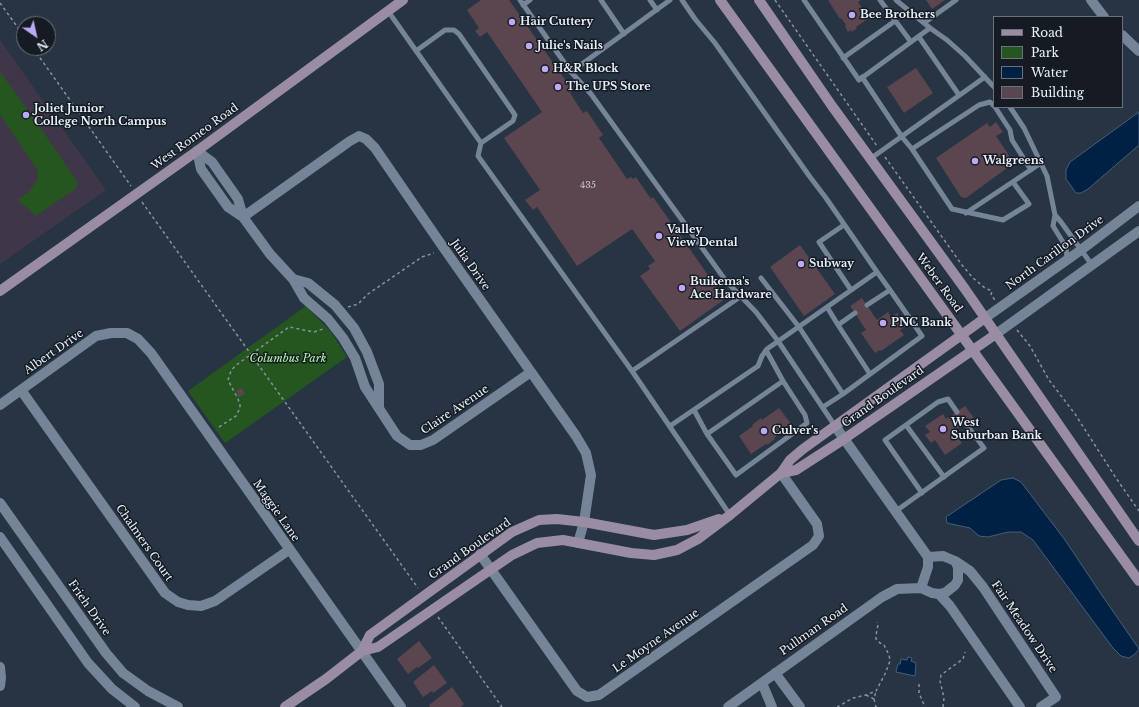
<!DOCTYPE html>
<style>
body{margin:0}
#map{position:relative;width:1139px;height:707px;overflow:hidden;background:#273444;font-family:"Libre Baskerville",serif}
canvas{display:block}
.legend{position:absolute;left:993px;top:16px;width:130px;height:92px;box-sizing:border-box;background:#161b23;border:1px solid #6a717a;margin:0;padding:5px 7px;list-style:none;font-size:12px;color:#e9f2fc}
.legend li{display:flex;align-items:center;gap:8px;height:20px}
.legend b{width:20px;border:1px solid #6a717a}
.north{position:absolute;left:16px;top:16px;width:40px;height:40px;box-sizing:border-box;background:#161b23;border:1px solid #6a717a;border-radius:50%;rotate:146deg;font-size:11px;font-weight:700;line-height:16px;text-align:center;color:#e9f2fc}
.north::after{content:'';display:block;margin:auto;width:14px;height:18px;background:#bda9f5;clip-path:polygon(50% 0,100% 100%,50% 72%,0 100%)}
</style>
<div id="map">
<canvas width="1139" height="707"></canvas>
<ul class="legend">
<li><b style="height:5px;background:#9a8da3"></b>Road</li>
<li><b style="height:11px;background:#25561f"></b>Park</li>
<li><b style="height:11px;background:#002044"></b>Water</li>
<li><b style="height:11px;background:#5b454f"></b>Building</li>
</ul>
<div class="north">N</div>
</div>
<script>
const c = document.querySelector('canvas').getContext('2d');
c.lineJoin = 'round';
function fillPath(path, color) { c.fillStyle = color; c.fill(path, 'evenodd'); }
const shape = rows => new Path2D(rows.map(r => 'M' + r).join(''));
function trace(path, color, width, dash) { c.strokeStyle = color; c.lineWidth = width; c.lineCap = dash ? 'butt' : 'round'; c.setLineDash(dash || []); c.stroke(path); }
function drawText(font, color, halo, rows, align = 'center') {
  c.font = font + ' "Libre Baskerville",serif'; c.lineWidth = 3; c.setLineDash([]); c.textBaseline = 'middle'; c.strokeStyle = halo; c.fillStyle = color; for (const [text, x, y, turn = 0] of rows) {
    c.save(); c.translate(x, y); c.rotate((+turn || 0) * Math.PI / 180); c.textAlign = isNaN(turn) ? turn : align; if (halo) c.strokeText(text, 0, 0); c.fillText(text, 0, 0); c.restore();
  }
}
fillPath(shape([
 [0,40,106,190,0,264]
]), '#3f3747');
fillPath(shape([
 [0,72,33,117,78,183,75,189,37,215,35,215,24,205,19,202,19,199,29,192,36,182,38,176,37,169,0,114],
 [306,306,331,332,347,357,225,443,188,391]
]), '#25561f');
const water = shape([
 [1139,112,1139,145,1088,189,1081,193,1076,193,1066,179,1066,170,1070,162,1139,112],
 [1013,478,1021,482,1065,540,1099,591,1139,649,1135,654,1129,658,1121,656,1113,648,1033,540,1021,532,1008,532,988,537,979,536,970,528,947,523,946,517,1001,480,1013,478],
 [908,657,912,658,911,661,916,663,915,676,896,672,898,664,900,664,901,659,907,660,908,657]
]);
fillPath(water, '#002044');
trace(water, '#465f7b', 1);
fillPath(shape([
 [481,0,509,0,573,91,570,93,583,113,587,111,603,135,599,138,627,179,631,177,633,179,636,177,651,199,653,197,725,299,680,331,640,276,650,269,648,266,655,261,632,229,577,266,537,207,533,210,525,200,540,190,504,138,542,112,487,32,480,37,475,31,479,28,467,10],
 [828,0,861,0,858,2,869,18,856,27,857,28,852,32,851,30,848,32,845,26,846,25,841,18,840,19],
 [926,0,945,0,932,9],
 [916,68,933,93,904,113,887,87],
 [996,122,1003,132,996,136,1014,163,966,198,961,197,936,158,987,123,990,127],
 [800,245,835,294,804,316,770,267],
 [862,298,877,320,888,312,891,317,897,313,906,326,900,330,904,335,881,351,880,350,875,353,861,333,866,330,850,306],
 [242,388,245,394,239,397,236,391],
 [965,406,974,418,954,431,962,443,945,455,935,440,931,443,925,435,930,432,925,426,943,414,946,419],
 [779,408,792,425,774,438,775,439,767,445,766,444,751,454,739,436,753,426,752,425,761,418,762,420],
 [419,641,432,658,418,668,417,667,408,674,397,659],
 [434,665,447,683,433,693,432,691,423,697,413,682],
 [452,687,464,704,461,707,430,707,429,705]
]), '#5b454f');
trace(shape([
 [775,0,877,146],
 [0,3,24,36],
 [33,48,131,186],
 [885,157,962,265,973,278,985,288,992,291,991,295,995,300],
 [142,202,418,588],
 [348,307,358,304,368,294,422,257,434,253],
 [1017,330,1030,346,1049,380,1075,414,1116,478,1139,511],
 [219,427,236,416,240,408,240,405,238,399,228,380,231,371,235,366,289,327,314,332,323,329],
 [438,617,502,707],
 [919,684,919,693,925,707],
 [866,695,874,699,876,691],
 [874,699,876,707],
 [837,707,853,698,866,695,876,691,885,674,890,661,889,655,884,645,880,643,876,639,876,635,878,625,877,622],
 [943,707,944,698,940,681,941,675,963,659,965,652]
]), '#87929f', 1.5, [3, 3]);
trace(shape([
 [520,0,571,72,591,94,726,281,756,312,778,341,835,426],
 [601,0,624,34],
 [650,0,657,10],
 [804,0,859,80,930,28],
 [880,0,911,42],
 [896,0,930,28,947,40,965,56,994,87],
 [523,5,530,0],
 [388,11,481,143],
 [924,23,956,0],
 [919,37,959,95],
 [416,51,445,30,454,30,459,34,515,115,513,121,481,143,478,156,632,371],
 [843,58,895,21],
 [571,72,670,0],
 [862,77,902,137,912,149,952,209,1003,220,1029,204,1013,182],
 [995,107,1010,130,1012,140,1031,170],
 [1010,107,1024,128,1047,176,1055,215,1053,226,1066,247,1067,259],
 [912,149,979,105,990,102,994,106],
 [870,159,985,77],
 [966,213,1041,163],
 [1055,215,1061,222,1092,265],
 [844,225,819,242,851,290],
 [877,272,890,290],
 [761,278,799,327,843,394,922,336,890,290,867,305],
 [827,307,838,325,855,313],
 [838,325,870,374],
 [823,407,843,394],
 [694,410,707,434,736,475,807,423,805,415,783,381,766,350],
 [906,425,944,477],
 [670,426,758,366,762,356,767,349,877,272,826,198,810,177,715,43,695,19,682,0],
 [707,434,783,381],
 [922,493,885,440,938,402,948,399,957,412],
 [896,511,984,448,966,424],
 [730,515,632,371,740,297]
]), '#758497', 5);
trace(shape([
 [1091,0,1104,17],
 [1122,35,1139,51],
 [197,151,212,162,238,199,243,217,270,254,293,279,304,298,328,319,343,338,355,358,365,387,397,436,410,445,421,445,433,440,531,372],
 [197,151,201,169,228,207,243,217],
 [243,217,350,141,359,136,366,139,375,148,443,247,576,436,586,453,591,475,584,522,578,543],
 [293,279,308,283,335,305,354,328,367,352,379,384,379,407],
 [985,318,1081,250,1139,206],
 [996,334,1139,231],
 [21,390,165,593,178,602,188,605,201,606,215,601,289,550],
 [0,405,96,336,111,333,127,333,138,339,151,353,401,707],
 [835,426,928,557],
 [0,503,106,653,123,673,148,691,178,707],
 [0,537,88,663,112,689,135,707],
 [480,554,577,691,587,697,599,695,813,545,819,536,817,524,781,473],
 [943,556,955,561,958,567,958,580,955,585,945,593,939,594,932,593,921,588,928,567,928,557,943,556],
 [955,561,970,571,983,587,1056,697,1041,707],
 [939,594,950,606,1020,707],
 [0,667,1,678,0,686],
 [775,673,800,707],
 [762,683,772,707],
 [728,707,882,597,897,589,921,588]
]), '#758497', 10);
trace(shape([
 [720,0,1139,581],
 [759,0,832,106,965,289,1139,541],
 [0,291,197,151,403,0],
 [781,473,796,470,844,439,996,334],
 [362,651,378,647,512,555,537,543,563,540,631,553,654,555,677,550,698,539,730,515,781,473,790,460,803,449,985,318],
 [285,707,326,679,362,651,370,635,512,532,539,520,557,519,584,522,654,535,687,530,719,519]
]), '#9a8da3', 10);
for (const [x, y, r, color] of [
 [852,15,4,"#bda9f5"],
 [512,22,4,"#bda9f5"],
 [529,46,4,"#bda9f5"],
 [545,69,4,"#bda9f5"],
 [558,87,4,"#bda9f5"],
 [26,115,4,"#bda9f5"],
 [975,161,4,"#bda9f5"],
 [659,236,4,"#bda9f5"],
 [801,264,4,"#bda9f5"],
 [682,288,4,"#bda9f5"],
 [883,323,4,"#bda9f5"],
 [943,429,4,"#bda9f5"],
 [764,431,4,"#bda9f5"]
]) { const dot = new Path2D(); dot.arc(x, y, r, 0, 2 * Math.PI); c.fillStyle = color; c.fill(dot); trace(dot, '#161b23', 1.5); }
drawText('9px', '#c6c7d1', null, [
 ["435",588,185]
]);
drawText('bold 11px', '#e9f2fc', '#161b23', [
 ["Bee Brothers",860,15],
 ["Hair Cuttery",520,22],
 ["Julie's Nails",537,46],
 ["H&R Block",553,69],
 ["The UPS Store",566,87],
 ["Joliet Junior",34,109],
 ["College North Campus",34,122],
 ["Walgreens",983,161],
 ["Valley",667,230],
 ["View Dental",667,243],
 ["Subway",809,264],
 ["Buikema's",690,282],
 ["Ace Hardware",690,295],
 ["PNC Bank",891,323],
 ["West",951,423],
 ["Suburban Bank",951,436],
 ["Culver's",772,431]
], 'left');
drawText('11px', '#e9f2fc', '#161b23', [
 ["West Romeo Road",195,137,-36],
 ["North Carillon Drive",1055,253,-36],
 ["Julia Drive",470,265,55],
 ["Weber Road",939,283,54],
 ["Albert Drive",54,352,-35],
 ["Grand Boulevard",883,397,-35],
 ["Claire Avenue",455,410,-34],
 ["Maggie Lane",276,511,55],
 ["Chalmers Court",144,543,55],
 ["Grand Boulevard",470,549,-35],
 ["Frieh Drive",89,608,55],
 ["Fair Meadow Drive",1024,627,56],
 ["Pullman Road",814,630,-35],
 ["Le Moyne Avenue",656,641,-35]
]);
drawText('italic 11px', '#b0f8a6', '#161b23', [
 ["Columbus Park",288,359]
]);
</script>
